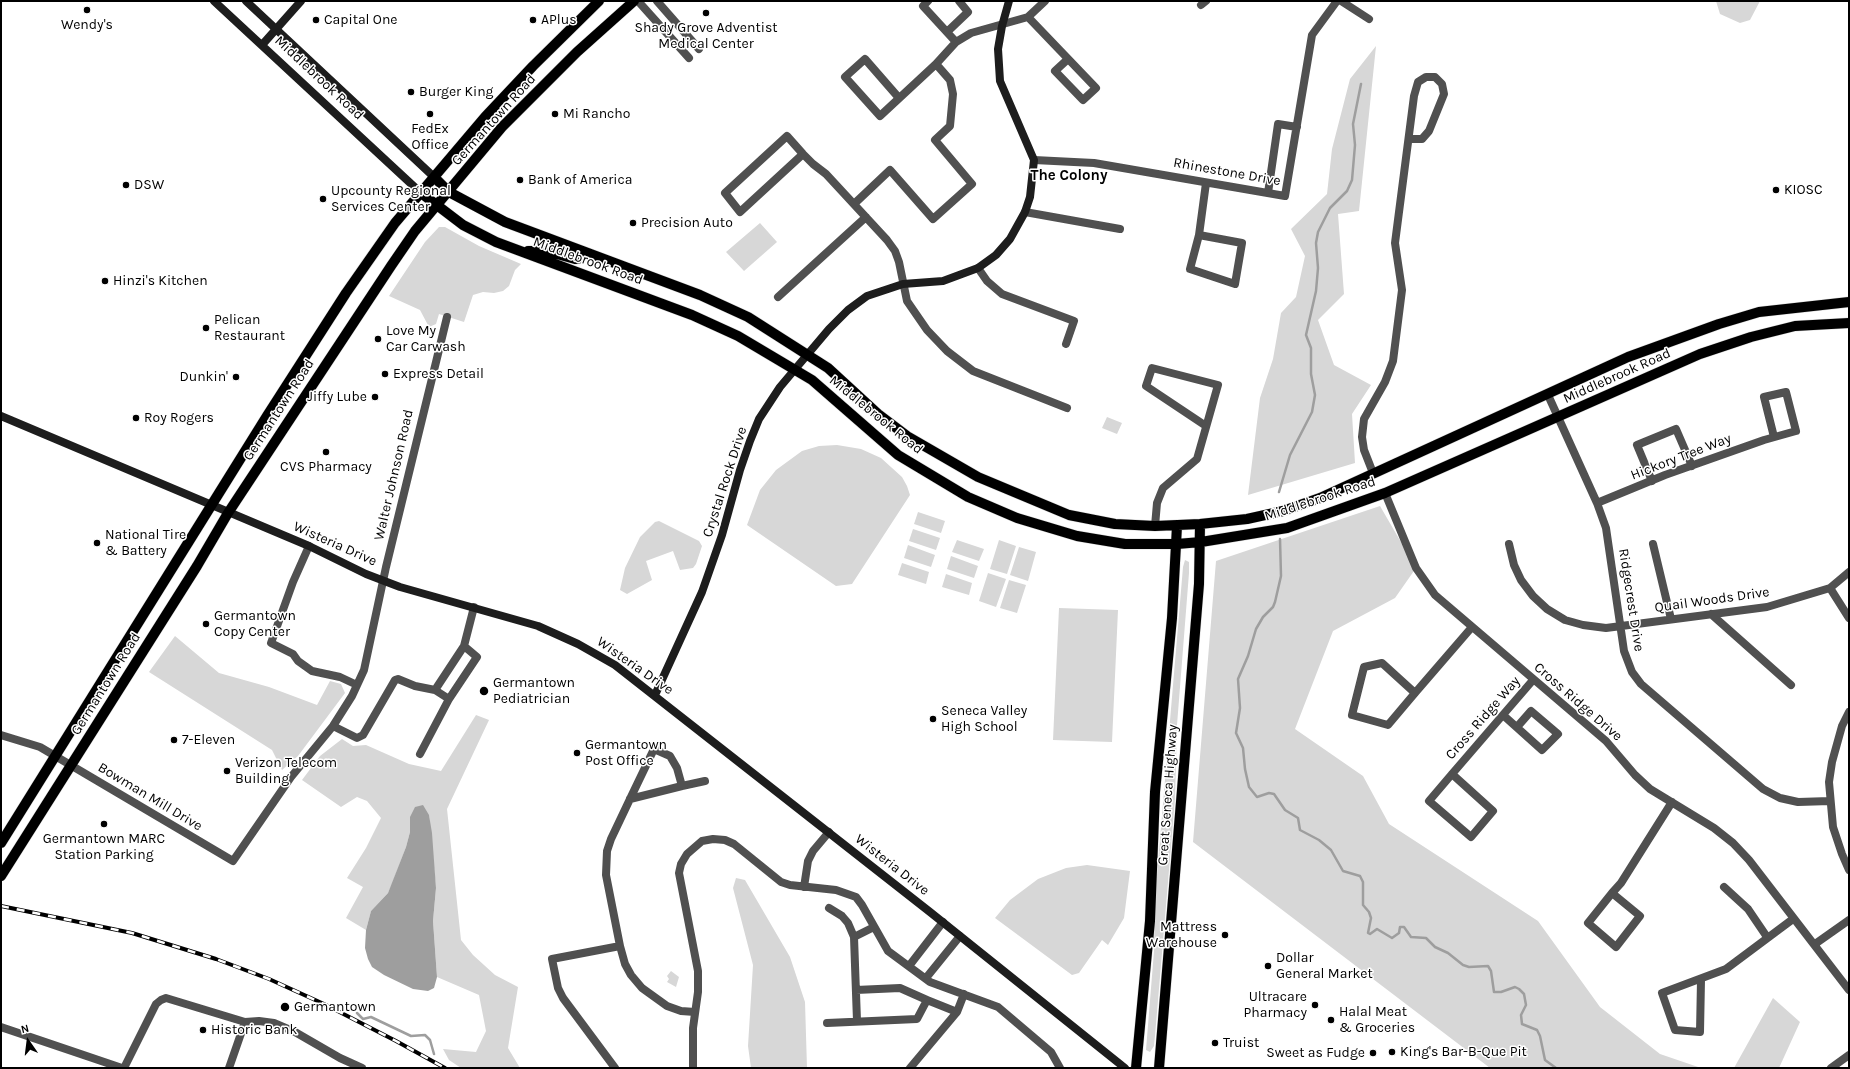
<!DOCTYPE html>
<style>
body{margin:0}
#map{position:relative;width:1850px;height:1069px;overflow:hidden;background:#fff;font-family:Karla,sans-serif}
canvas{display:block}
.frame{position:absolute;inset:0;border:2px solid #000;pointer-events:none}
.north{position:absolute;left:8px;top:1021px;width:40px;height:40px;-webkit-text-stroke:3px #fff;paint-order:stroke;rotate:346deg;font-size:11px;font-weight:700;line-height:16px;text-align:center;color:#000}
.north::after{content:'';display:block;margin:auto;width:14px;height:18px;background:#000;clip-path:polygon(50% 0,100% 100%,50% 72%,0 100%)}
</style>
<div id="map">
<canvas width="1850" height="1069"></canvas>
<div class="frame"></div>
<div class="north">N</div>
</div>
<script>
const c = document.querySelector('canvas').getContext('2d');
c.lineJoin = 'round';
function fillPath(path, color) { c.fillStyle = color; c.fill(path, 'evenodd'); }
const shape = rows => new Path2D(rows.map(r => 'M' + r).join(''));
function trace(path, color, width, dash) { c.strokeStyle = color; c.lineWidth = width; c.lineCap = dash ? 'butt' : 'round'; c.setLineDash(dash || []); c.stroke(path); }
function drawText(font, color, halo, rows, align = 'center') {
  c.font = font + ' Karla,sans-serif'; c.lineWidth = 3; c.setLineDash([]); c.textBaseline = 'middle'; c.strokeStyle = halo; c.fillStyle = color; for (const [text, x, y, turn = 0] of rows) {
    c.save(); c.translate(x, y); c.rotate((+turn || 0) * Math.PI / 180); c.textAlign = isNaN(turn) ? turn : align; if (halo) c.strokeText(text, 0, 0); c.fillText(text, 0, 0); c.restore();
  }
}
fillPath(shape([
 [1716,1,1760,1,1750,20,1740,23,1720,14],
 [1376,46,1359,211,1338,214,1344,294,1318,320,1334,365,1371,385,1352,414,1355,463,1248,495,1260,398,1273,359,1281,313,1296,297,1305,256,1291,229,1327,194,1332,149,1350,79],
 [760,223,777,242,744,271,726,252],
 [439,227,445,227,479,246,521,264,515,270,509,286,503,291,494,293,483,292,473,295,464,322,439,314,436,324,429,327,420,310,389,296,425,242],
 [1107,417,1122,423,1117,434,1102,428],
 [837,445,861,449,881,458,902,477,907,486,910,495,852,584,836,586,747,525,760,490,776,470,802,451,819,446],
 [1380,506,1416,568,1395,598,1333,631,1295,729,1363,776,1389,824,1538,921,1600,1007,1660,1054,1701,1068,1490,1068,1193,842,1216,561],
 [918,512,945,521,941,533,914,524],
 [659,521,699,541,702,546,696,564,693,568,680,570,673,551,646,561,652,580,627,594,620,590,625,568,640,537,655,522],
 [913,529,940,538,936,550,909,541],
 [957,540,984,549,979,561,952,552],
 [999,540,1016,546,1007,574,990,569],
 [908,545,935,555,931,567,904,558],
 [1019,547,1036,552,1028,581,1010,575],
 [951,556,978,566,974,578,947,569],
 [1185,560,1189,562,1189,573,1177,725,1175,799,1155,1036,1154,1046,1150,1052,1146,1050,1154,951,1155,898,1183,567],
 [902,563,929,572,926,584,898,575],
 [988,573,1006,579,996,607,979,601],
 [946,574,972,583,969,595,942,587],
 [1009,580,1026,585,1017,613,1000,608],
 [1059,608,1118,610,1112,742,1053,740],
 [175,636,219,673,269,687,317,705,330,681,341,684,345,693,298,756,282,770,272,750,149,672],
 [476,715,489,720,447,809,461,940,473,955,495,975,518,987,508,1048,520,1068,461,1068,449,1060,443,1049,476,1052,486,1031,479,995,437,977,433,921,436,888,429,815,410,817,410,832,406,847,392,884,388,893,371,911,366,930,346,918,363,887,347,878,366,848,381,818,367,801,357,797,341,807,302,780,320,756,342,739,353,746,366,745,409,764,441,771],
 [1087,865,1130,871,1124,918,1108,945,1102,940,1079,973,1072,975,995,918,1010,900,1038,879,1066,868],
 [736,878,745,880,790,957,805,1002,807,1068,751,1068,748,1046,753,965,733,888],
 [671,971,679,977,676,987,667,982,669,979,667,976],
 [1773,998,1800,1022,1779,1068,1734,1068]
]), '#d7d7d7');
fillPath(shape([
 [423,805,429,815,432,833,436,888,433,921,437,977,434,988,428,991,413,989,384,975,372,967,368,959,365,948,366,930,371,911,388,893,406,847,410,832,410,817,415,807]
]), '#9e9e9e');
trace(shape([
 [1279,492,1290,455,1312,412,1315,395,1311,374,1311,348,1306,335,1316,291,1318,268,1316,243,1318,232,1330,208,1347,191,1352,180,1355,145,1353,124,1361,84],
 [1280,539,1281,576,1275,602,1273,607,1263,617,1256,629,1248,656,1238,679,1240,708,1236,733,1243,748,1245,769,1249,787,1257,797,1269,793,1274,794,1285,810,1298,818,1300,830,1319,840,1331,850,1343,871,1360,876,1363,882,1363,905,1369,912,1371,918,1368,933,1370,934,1377,929,1392,938,1399,933,1400,927,1404,927,1411,937,1426,938,1435,947,1448,953,1463,965,1469,967,1488,966,1491,971,1494,992,1501,992,1515,987,1519,989,1524,994,1526,1005,1521,1015,1522,1024,1537,1030,1540,1036,1545,1060,1556,1068],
 [357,1013,363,1019,371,1017,411,1036,425,1035,430,1040,434,1054]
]), '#9e9e9e', 2.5);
const primary = shape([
 [434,177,449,192,505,222,700,295,748,317,828,368,878,414,907,436,978,477,1069,515,1115,524,1155,526,1200,524,1247,519,1283,511,1320,498,1628,357,1719,324,1759,312,1849,302],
 [421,193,463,225,496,242,692,315,738,336,812,380,898,455,968,497,1017,518,1077,536,1125,544,1177,544,1201,542,1287,528,1385,493,1700,354,1751,337,1795,326,1849,323],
 [528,251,546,251,575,259,581,258,586,253],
 [1,843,267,416,346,293,395,223,485,117,533,66,599,1],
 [1,876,197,566,228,513,391,266,415,231,502,127,577,52,634,1],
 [1136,1068,1150,921,1155,792,1172,618,1177,526],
 [1159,1068,1199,584,1200,524]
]);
trace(primary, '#dbdbdb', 11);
trace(shape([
 [638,1,689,58],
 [657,1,699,49],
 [928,1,923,6,956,42],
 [1341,1,1369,19],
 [1201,5,1206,1],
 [1028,17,1096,88,1083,100,1055,71,1068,59],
 [947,32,968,12,959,1],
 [899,98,865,59,845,77,880,116,936,64],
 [803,154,740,212,725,193,787,136,803,154,813,164,826,174,887,240,895,251,899,262,907,301,927,330,947,351,973,371,1067,408],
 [1034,160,1094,163,1285,196,1312,35,1337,1],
 [1268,193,1278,124,1297,127],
 [854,204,890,170,933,219,972,184,935,140,950,126,953,94,950,80,936,64,956,42,971,33,1028,17,1045,1],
 [1025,212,1120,229],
 [1199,235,1242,243,1235,284,1190,269,1199,235,1206,183],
 [978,268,987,281,1002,294,1074,321,1066,344],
 [778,297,866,217],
 [1548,395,1597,503,1606,528,1624,651,1632,672,1641,684,1763,789,1780,798,1798,802,1830,801],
 [1373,473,1364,450,1362,437,1364,419,1385,382,1393,361,1402,290,1395,243,1414,96,1418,82,1426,77,1435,77,1442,84,1444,94,1429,131,1422,139,1409,139],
 [1652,481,1637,445,1676,429,1692,466],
 [1385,493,1416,568,1435,595,1606,741,1635,775,1650,789,1714,828,1733,843,1749,860,1849,990],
 [1597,503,1665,475,1764,440,1796,431,1786,392,1764,397,1774,437],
 [1155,526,1157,503,1163,488,1197,459,1218,385,1152,368,1146,386,1206,426],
 [1509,544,1514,565,1521,580,1533,596,1547,609,1565,620,1583,625,1606,628,1767,607,1830,588,1849,572],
 [1653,544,1671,619],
 [309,546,293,582,271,643,293,654,298,661,312,671,340,677,357,685],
 [1830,588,1849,618],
 [1711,614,1791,685],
 [435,690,449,699],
 [1415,693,1382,663,1364,667,1352,715,1388,725,1415,693,1472,627],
 [1849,712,1842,726,1832,762,1829,782,1833,827,1842,854,1849,870],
 [1503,715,1542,750,1558,734,1531,711,1517,727],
 [333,726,357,738,363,735,395,680,398,679,415,686,435,690,464,646,474,607],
 [1,735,40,747,233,861,291,777,333,726,352,696,364,670,386,567,447,317],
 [420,754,449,699,477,657,464,646],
 [1452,774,1493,811,1471,837,1429,801,1452,774,1533,680],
 [682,786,705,781],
 [804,887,808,861,813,851,829,832],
 [1724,887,1748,909,1767,937],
 [1612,893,1640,916,1616,947,1588,923,1612,893,1621,883,1672,802],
 [829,908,842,916,848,923,854,937,857,1021],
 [854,937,874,927],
 [1815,944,1849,920],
 [620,946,606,875,607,851,611,839,630,799,654,749,670,756,677,768,682,786,630,799],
 [909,966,943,922],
 [926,978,960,936],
 [1701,980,1700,1032,1675,1030,1662,993,1726,969,1793,919],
 [856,990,900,988,927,1000],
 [827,1023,917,1019,927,1000,957,1012],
 [1,1027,122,1068],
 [124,1068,156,1004,161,1000,166,998,245,1022,259,1021,274,1023,295,1032,340,1058,362,1068],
 [229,1068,245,1022],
 [615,1068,563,998,558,988,552,959,620,946,625,964,631,975,642,988,667,1006,681,1011,695,1012],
 [693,1068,693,1028,698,992,698,971,679,873,681,864,687,854,702,841,713,839,725,840,734,844,781,882,790,885,836,890,856,897,862,905,888,951,930,982,998,1007,1051,1052,1060,1068],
 [910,1068,957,1012,964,994],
 [1831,1068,1849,1055]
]), '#505050', 8);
trace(shape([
 [214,1,421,193],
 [246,1,434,177],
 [262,45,301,1],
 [1,416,309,546,366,574,400,587,538,626,578,644,615,665,930,912,1125,1068],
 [655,695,702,592,722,535,740,470,750,441,759,419,780,387,829,329,848,310,867,296,903,284,943,281,978,268,996,255,1010,239,1025,212,1030,197,1034,160,1000,81,998,49,1002,26,1009,1]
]), '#1d1d1d', 8);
trace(primary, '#000', 10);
const rail = shape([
 [1,906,132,933,216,959,269,979,324,1004,396,1041,445,1068]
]);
trace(rail, '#000', 4);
trace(rail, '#fff', 2.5, [8]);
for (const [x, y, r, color] of [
 [87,10,4,"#000"],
 [706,13,4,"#000"],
 [316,20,4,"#000"],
 [533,20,4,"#000"],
 [411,92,4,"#000"],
 [430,114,4,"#000"],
 [555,114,4,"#000"],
 [520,180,4,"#000"],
 [126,185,4,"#000"],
 [1776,190,4,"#000"],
 [323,199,4,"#000"],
 [633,223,4,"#000"],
 [105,281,4,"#000"],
 [206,328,4,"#000"],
 [378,339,4,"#000"],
 [385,374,4,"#000"],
 [236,377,4,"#000"],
 [375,397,4,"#000"],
 [136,418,4,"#000"],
 [326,452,4,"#000"],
 [97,543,4,"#000"],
 [206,624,4,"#000"],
 [484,691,5,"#000"],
 [933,719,4,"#000"],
 [174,740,4,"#000"],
 [577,753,4,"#000"],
 [227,771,4,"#000"],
 [104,824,4,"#000"],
 [1225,935,4,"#000"],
 [1268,966,4,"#000"],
 [1315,1005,4,"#000"],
 [285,1007,5,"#000"],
 [1331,1020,4,"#000"],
 [203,1030,4,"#000"],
 [1215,1043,4,"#000"],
 [1392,1052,4,"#000"],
 [1373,1053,4,"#000"]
]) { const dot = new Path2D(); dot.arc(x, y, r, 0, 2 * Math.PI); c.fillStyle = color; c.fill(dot); trace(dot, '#fff', 1.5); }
drawText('14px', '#000', '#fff', [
 ["Capital One",324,20],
 ["APlus",541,20],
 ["Wendy's",87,25,"center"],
 ["Shady Grove Adventist",706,28,"center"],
 ["Medical Center",706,44,"center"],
 ["Burger King",419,92],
 ["Mi Rancho",563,114],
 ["FedEx",430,129,"center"],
 ["Office",430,145,"center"],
 ["Bank of America",528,180],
 ["DSW",134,185],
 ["KIOSC",1784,190],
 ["Upcounty Regional",331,191],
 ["Services Center",331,207],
 ["Precision Auto",641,223],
 ["Hinzi's Kitchen",113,281],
 ["Pelican",214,320],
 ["Restaurant",214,336],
 ["Love My",386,331],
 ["Car Carwash",386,347],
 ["Express Detail",393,374],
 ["Dunkin'",228,377,"right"],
 ["Jiffy Lube",367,397,"right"],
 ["Roy Rogers",144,418],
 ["CVS Pharmacy",326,467,"center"],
 ["National Tire",105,535],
 ["& Battery",105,551],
 ["Germantown",214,616],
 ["Copy Center",214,632],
 ["Germantown",493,683],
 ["Pediatrician",493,699],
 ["Seneca Valley",941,711],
 ["High School",941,727],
 ["7-Eleven",182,740],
 ["Germantown",585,745],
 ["Post Office",585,761],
 ["Verizon Telecom",235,763],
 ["Building",235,779],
 ["Germantown MARC",104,839,"center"],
 ["Station Parking",104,855,"center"],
 ["Mattress",1217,927,"right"],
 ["Warehouse",1217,943,"right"],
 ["Dollar",1276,958],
 ["General Market",1276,974],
 ["Ultracare",1307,997,"right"],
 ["Pharmacy",1307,1013,"right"],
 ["Germantown",294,1007],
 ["Halal Meat",1339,1012],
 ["& Groceries",1339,1028],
 ["Historic Bank",211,1030],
 ["Truist",1223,1043],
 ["King's Bar-B-Que Pit",1400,1052],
 ["Sweet as Fudge",1365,1053,"right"]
], 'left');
drawText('14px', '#000', '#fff', [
 ["Middlebrook Road",319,78,43],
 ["Germantown Road",494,120,-48],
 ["Rhinestone Drive",1227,172,10],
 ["Middlebrook Road",588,261,20],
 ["Middlebrook Road",1617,376,-24],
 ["Germantown Road",279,410,-57],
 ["Middlebrook Road",876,415,39],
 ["Hickory Tree Way",1681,457,-21],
 ["Walter Johnson Road",394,475,-77],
 ["Crystal Rock Drive",725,482,-72],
 ["Middlebrook Road",1320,499,-18],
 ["Wisteria Drive",335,544,24],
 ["Ridgecrest Drive",1631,600,81],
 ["Quail Woods Drive",1712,600,-8],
 ["Wisteria Drive",635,666,35],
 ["Germantown Road",106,684,-58],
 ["Cross Ridge Drive",1578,702,41],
 ["Cross Ridge Way",1483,718,-49],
 ["Great Seneca Highway",1168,795,-86],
 ["Bowman Mill Drive",150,797,31],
 ["Wisteria Drive",892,865,38]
]);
drawText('bold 15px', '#000', '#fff', [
 ["The Colony",1069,176]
]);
</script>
